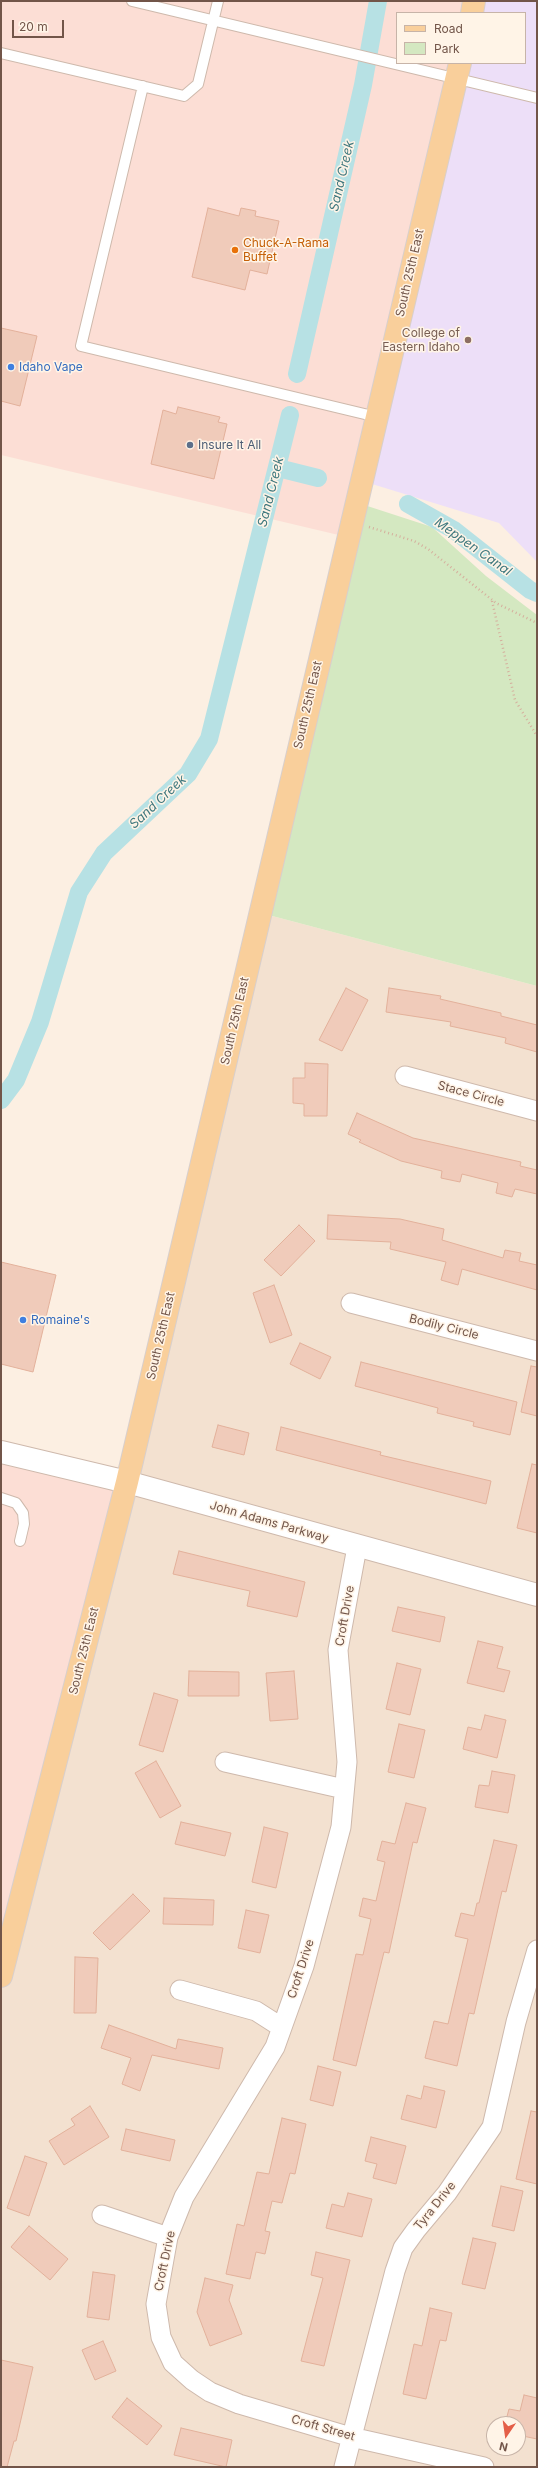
<!DOCTYPE html>
<html>
<head>
<meta charset="utf-8">
<style>
	body { margin:0 }
	#map { position:relative; width:538px; height:2468px; overflow:hidden; background:#fcefe2; font-family:Inter,sans-serif }
	canvas { display:block }
	.frame { position:absolute; inset:0; border:2px solid #725549; pointer-events:none }
	.legend { position:absolute; left:396px; top:12px; width:130px; height:52px; box-sizing:border-box; background:#fff4e7; border:1px solid #c7b4a8; margin:0; padding:5px 7px; list-style:none; font-size:12px; color:#725549 }
	.legend li { display:flex; align-items:center; gap:8px; height:20px }
	.legend b { width:20px; border:1px solid #c7b4a8 }
	.north { position:absolute; left:486px; top:2416px; width:40px; height:40px; box-sizing:border-box; background:#fff4e7; border:1px solid #c7b4a8; border-radius:50%; rotate:193deg; font-size:11px; font-weight:700; line-height:16px; text-align:center; color:#725549 }
	.north::after { content:''; display:block; margin:auto; width:14px; height:18px; background:#e45f48; clip-path:polygon(50% 0,100% 100%,50% 72%,0 100%) }
	.scale { position:absolute; left:12px; top:20px; width:52px; height:18px; box-sizing:border-box; border:2px solid #725549; border-top:0; padding-left:5px; font-size:12px; line-height:14px; white-space:nowrap; color:#725549; -webkit-text-stroke:3px #fff4e7; paint-order:stroke }
</style>
</head>
<body>
<div id="map">
<canvas width="538" height="2468"></canvas>
<div class="frame"></div>
<ul class="legend">
<li><b style="height:5px;background:#f9cf9b"></b>Road</li>
<li><b style="height:11px;background:#d4e8c1"></b>Park</li>
</ul>
<div class="north">N</div>
<div class="scale">20 m</div>
</div>
<script>
const c = document.querySelector('canvas').getContext('2d');
c.lineJoin = 'round';
function paint(path, color) { c.fillStyle = color; c.fill(path, 'evenodd'); }
const shape = rows => new Path2D(rows.map(r => 'M' + r).join(''));
function trace(path, color, width, dash) { c.strokeStyle = color; c.lineWidth = width; c.lineCap = dash ? 'butt' : 'round'; c.setLineDash(dash || []); c.stroke(path); }
function drawText(font, color, halo, rows, align = 'center') {
  c.font = font + ' Inter,sans-serif'; c.lineWidth = 3; c.setLineDash([]); c.textBaseline = 'middle'; c.strokeStyle = halo; c.fillStyle = color; for (const [text, x, y, turn = 0] of rows) {
    c.save(); c.translate(x, y); c.rotate((+turn || 0) * Math.PI / 180); c.textAlign = isNaN(turn) ? turn : align; if (halo) c.strokeText(text, 0, 0); c.fillText(text, 0, 0); c.restore();
  }
}
const residential = shape([
	[261,913,537,986,537,2467,1,2467,1,1976],
	[494,2424,518,2424,518,2448,494,2448]
]);
const commercial = shape([
	[1,1,475,1,472,13,397,13,397,63,460,63,347,537,1,455],
	[1,1452,127,1482,1,1976]
]);
const education = shape([
	[475,1,537,1,537,562,499,523,372,484,460,63,525,63,525,13,472,13]
]);
const green = shape([
	[355,502,432,527,486,576,537,615,537,986,261,913]
]);
const canal = shape([
	[297,374,363,85,378,1],
	[278,468,318,478],
	[408,504,454,530,530,590,537,593],
	[1,1100,16,1080,40,1022,79,892,104,853,188,774,209,739,290,415]
]);
const building = shape([
	[208,208,239,216,241,208,256,211,255,216,279,221,267,274,250,270,245,290,192,277,208,208],
	[1,328,37,336,20,406,1,401,1,328],
	[178,407,220,417,218,422,227,424,214,479,151,464,163,410,176,414,178,407],
	[346,988,368,1000,342,1051,319,1040,346,988],
	[389,988,441,996,440,999,501,1013,501,1016,537,1025,537,1052,505,1043,506,1038,450,1026,451,1022,386,1012,389,988],
	[305,1063,328,1064,327,1116,304,1116,304,1104,293,1103,293,1078,305,1078,305,1063],
	[357,1113,413,1138,521,1162,520,1166,537,1170,537,1194,515,1189,512,1197,496,1193,498,1183,462,1174,460,1182,441,1178,442,1171,401,1161,359,1142,361,1140,348,1134,357,1113],
	[328,1215,400,1219,444,1229,442,1240,503,1258,505,1250,521,1253,519,1261,537,1265,537,1290,462,1269,458,1285,441,1280,446,1262,390,1249,391,1242,327,1239,328,1215],
	[299,1225,315,1241,281,1276,264,1260,299,1225],
	[1,1262,56,1275,33,1372,1,1364,1,1262],
	[274,1285,292,1335,270,1343,253,1293,274,1285],
	[300,1343,331,1357,320,1379,290,1364,300,1343],
	[361,1362,517,1402,510,1435,473,1426,474,1422,437,1413,438,1408,355,1386,361,1362],
	[531,1366,537,1367,537,1416,521,1412,531,1366],
	[218,1425,249,1433,244,1455,212,1447,218,1425],
	[281,1427,381,1452,380,1455,491,1481,486,1504,276,1450,281,1427],
	[532,1464,537,1465,537,1533,517,1528,532,1464],
	[179,1551,305,1582,297,1617,247,1606,250,1591,173,1574,179,1551],
	[398,1607,445,1617,440,1642,392,1631,398,1607],
	[478,1641,503,1647,497,1668,510,1671,504,1692,467,1683,478,1641],
	[397,1663,421,1669,410,1715,386,1709,397,1663],
	[189,1671,239,1672,239,1696,188,1696,189,1671],
	[294,1671,298,1719,270,1721,266,1673,294,1671],
	[154,1693,178,1700,163,1752,139,1745,154,1693],
	[485,1715,506,1720,497,1758,463,1749,468,1727,481,1730,485,1715],
	[399,1724,425,1730,414,1778,388,1772,399,1724],
	[156,1761,181,1806,160,1818,135,1773,156,1761],
	[492,1771,515,1775,508,1813,475,1807,479,1785,489,1786,492,1771],
	[406,1803,426,1808,417,1843,413,1842,389,1953,384,1952,356,2066,333,2060,356,1954,363,1955,371,1919,359,1916,363,1898,376,1901,385,1862,377,1860,382,1841,395,1844,406,1803],
	[181,1822,231,1833,225,1856,175,1844,181,1822],
	[264,1827,288,1833,276,1888,252,1882,264,1827],
	[494,1840,517,1845,506,1892,502,1891,474,2014,469,2013,457,2066,425,2058,434,2021,448,2024,468,1939,455,1936,461,1913,474,1916,477,1903,479,1903,494,1840],
	[133,1894,150,1911,110,1950,93,1933,133,1894],
	[164,1898,214,1900,213,1925,163,1924,164,1898],
	[246,1910,269,1915,260,1953,238,1948,246,1910],
	[75,1957,98,1958,96,2013,74,2013,75,1957],
	[109,2025,176,2049,178,2039,223,2048,219,2069,152,2055,140,2091,122,2084,131,2058,101,2048,109,2025],
	[318,2066,341,2072,333,2106,310,2100,318,2066],
	[424,2086,445,2091,436,2128,401,2119,407,2095,421,2099,424,2086],
	[90,2106,109,2137,64,2165,49,2141,75,2125,71,2119,90,2106],
	[531,2111,537,2112,537,2184,516,2179,531,2111],
	[282,2118,306,2124,295,2174,290,2173,282,2203,272,2201,265,2231,270,2232,265,2254,256,2252,250,2279,226,2274,237,2224,244,2226,257,2172,269,2174,282,2118],
	[126,2129,175,2140,170,2161,121,2150,126,2129],
	[371,2137,406,2146,396,2184,373,2178,377,2164,365,2161,371,2137],
	[25,2156,47,2163,29,2216,7,2208,25,2156],
	[501,2186,523,2191,514,2231,492,2226,501,2186],
	[348,2193,372,2199,362,2237,326,2228,332,2204,344,2207,348,2193],
	[29,2226,68,2259,50,2280,11,2247,29,2226],
	[473,2238,496,2243,485,2289,462,2284,473,2238],
	[316,2252,350,2260,324,2366,301,2361,323,2278,311,2275,316,2252],
	[93,2272,115,2275,109,2320,87,2317,93,2272],
	[205,2278,233,2285,229,2300,242,2334,210,2346,197,2312,205,2278],
	[430,2308,452,2313,446,2341,440,2340,426,2399,403,2394,414,2344,422,2346,430,2308],
	[103,2341,116,2371,95,2380,82,2350,103,2341],
	[1,2360,33,2367,16,2441,14,2441,7,2467,1,2467,1,2360],
	[524,2395,537,2398,537,2439,518,2435,518,2424,505,2424,509,2409,520,2411,524,2395],
	[127,2398,162,2426,147,2445,112,2417,127,2398],
	[181,2428,232,2440,226,2467,174,2455,181,2428]
]);
const path = shape([
	[369,527,414,541,428,549,496,603,537,623],
	[492,601,515,700,537,736]
]);
const service = shape([
	[132,1,537,98],
	[1,53,184,96,198,84,218,1],
	[143,86,81,346,377,417],
	[1,1498,16,1503,23,1513,24,1524,20,1541]
]);
const minor = shape([
	[405,1076,537,1111],
	[351,1303,537,1351],
	[357,1547,338,1650,347,1762,341,1827,304,1966,275,2047,184,2197,168,2237,156,2304,161,2337,173,2363,192,2380,210,2392,239,2404,351,2437,484,2467],
	[225,1762,344,1789],
	[180,1990,256,2011,281,2027],
	[102,2215,168,2237],
	[344,2467,395,2271,403,2248,416,2230,447,2193,492,2127,516,2022,537,1950]
]);
const tertiary = shape([
	[1,1452,127,1482,537,1595]
]);
const primary = shape([
	[472,13,474,1],
	[1,1976,127,1482,460,63]
]);
const markers = [
	[235,250,4,"#e8710a"],
	[468,340,4,"#8d6e63"],
	[11,367,4,"#3f7fe0"],
	[190,445,4,"#5c6f8a"],
	[23,1320,4,"#3f7fe0"]
];
const foodNames = [
	["Chuck-A-Rama",243,243],
	["Buffet",243,257]
];
const streetNames = [
	["South 25th East",410,273,-77],
	["South 25th East",308,705,-77],
	["South 25th East",235,1021,-77],
	["Stace Circle",471,1094,15],
	["Bodily Circle",444,1327,14],
	["South 25th East",161,1336,-77],
	["John Adams Parkway",269,1522,16],
	["Croft Drive",345,1616,-80],
	["South 25th East",84,1651,-76],
	["Croft Drive",301,1969,-72],
	["Tyra Drive",435,2206,-51],
	["Croft Drive",165,2261,-78],
	["Croft Street",323,2428,16]
];
const educationNames = [
	["College of",460,333],
	["Eastern Idaho",460,347]
];
const shopNames = [
	["Idaho Vape",19,367],
	["Romaine's",31,1320]
];
const serviceNames = [
	["Insure It All",198,445]
];
const waterNames = [
	["Sand Creek",342,176,-77],
	["Sand Creek",271,492,-76],
	["Meppen Canal",473,547,35],
	["Sand Creek",158,802,-43]
];
paint(residential, '#f3e1d0');
paint(commercial, '#fcded5');
paint(education, '#eddff8');
paint(green, '#d4e8c1');
trace(canal, '#b7e1e4', 18);
paint(building, '#f0cbba');
trace(building, '#e3b19b', 1);
trace(service, '#ceb9ac', 12);
trace(minor, '#ceb9ac', 21);
trace(tertiary, '#ceb9ac', 24);
trace(primary, '#d8cfcc', 24);
trace(path, '#d5af9d', 2.5, [1, 3]);
trace(service, '#fff', 10);
trace(minor, '#fff', 19);
trace(tertiary, '#fff', 22);
trace(primary, '#f9cf9b', 22);
for (const [x, y, r, color] of markers) { const dot = new Path2D(); dot.arc(x, y, r, 0, 2 * Math.PI); c.fillStyle = color; c.fill(dot); trace(dot, '#fff4e7', 1.5); }
drawText('12px', '#c56008', '#fff4e7', foodNames, 'left');
drawText('12px', '#725549', '#fff4e7', streetNames);
drawText('12px', '#785e54', '#fff4e7', educationNames, 'right');
drawText('12px', '#366cbe', '#fff4e7', shopNames, 'left');
drawText('12px', '#4e5e75', '#fff4e7', serviceNames, 'left');
drawText('italic 13px', '#40797f', '#fff4e7', waterNames);
</script>
</body>
</html>
